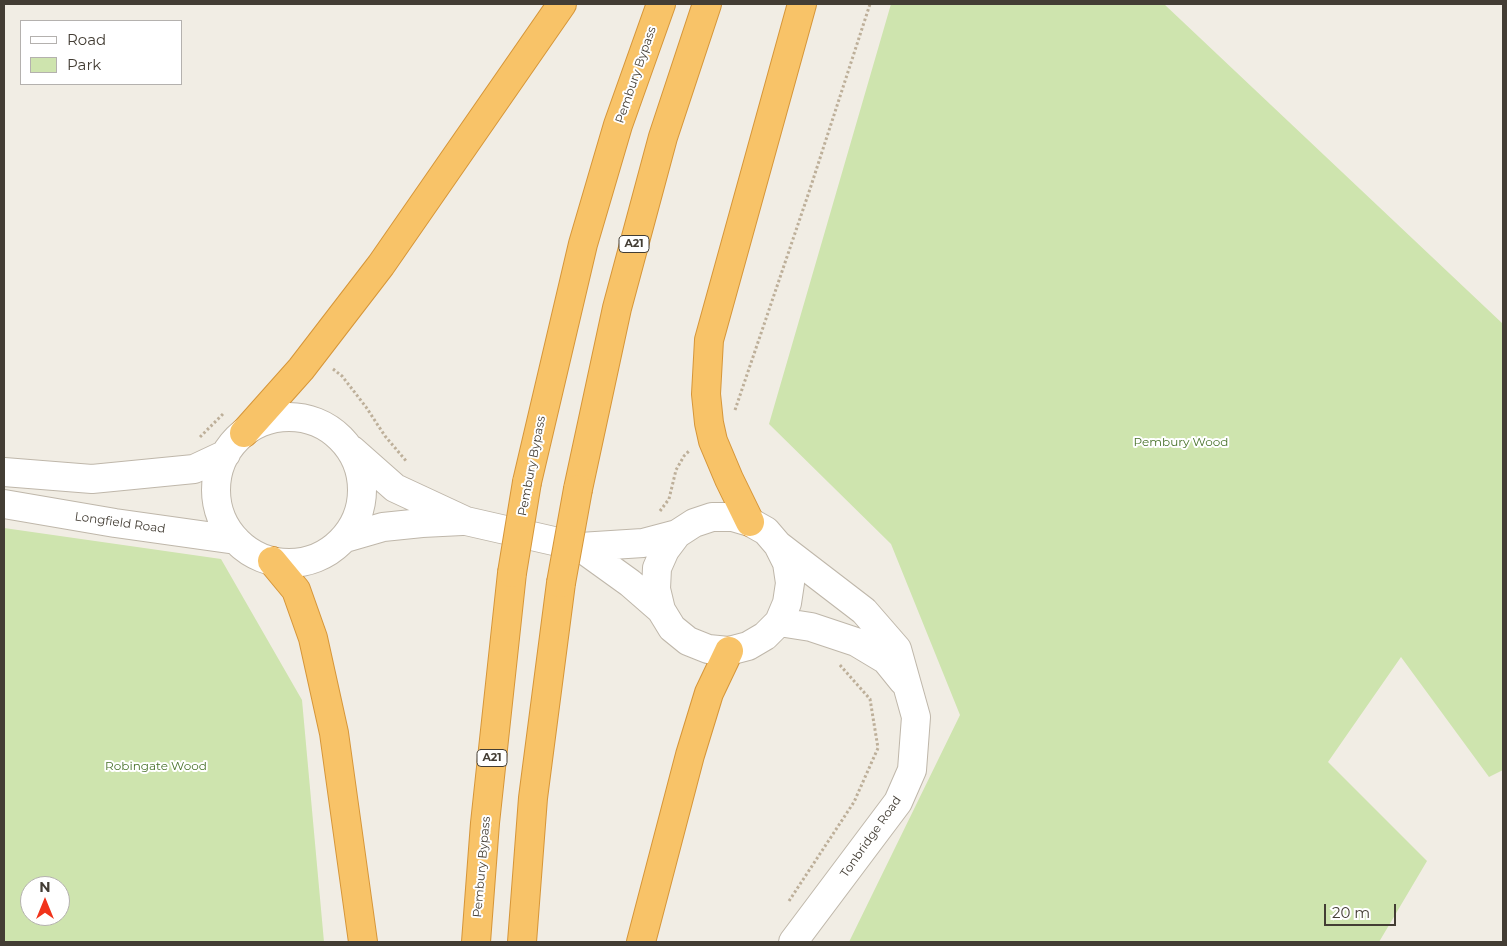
<!DOCTYPE html>
<html>
<head>
<meta charset="utf-8">
<style>
	body { margin:0 }
	#map { position:relative; width:1507px; height:946px; overflow:hidden; background:#f1ede4; font-family:Montserrat,sans-serif }
	canvas { display:block }
	.frame { position:absolute; inset:0; border:5px solid #433d34; pointer-events:none }
	.legend { position:absolute; left:20px; top:20px; width:162px; height:65px; box-sizing:border-box; background:#fff; border:1px solid #b4b1ae; margin:0; padding:6px 9px; list-style:none; font-size:15px; color:#433d34 }
	.legend li { display:flex; align-items:center; gap:10px; height:25px }
	.legend b { width:25px; border:1px solid #b4b1ae }
	.north { position:absolute; left:20px; top:876px; width:50px; height:50px; box-sizing:border-box; background:#fff; border:1px solid #b4b1ae; border-radius:50%; rotate:0deg; font-size:14px; font-weight:700; line-height:20px; text-align:center; color:#433d34 }
	.north::after { content:''; display:block; margin:auto; width:18px; height:22px; background:#f1331b; clip-path:polygon(50% 0,100% 100%,50% 72%,0 100%) }
	.scale { position:absolute; left:1324px; top:904px; width:72px; height:22px; box-sizing:border-box; border:2px solid #433d34; border-top:0; padding-left:6px; font-size:15px; line-height:18px; white-space:nowrap; color:#433d34; -webkit-text-stroke:4px #fff; paint-order:stroke }
</style>
</head>
<body>
<div id="map">
<canvas width="1507" height="946"></canvas>
<div class="frame"></div>
<ul class="legend">
<li><b style="height:6px;background:#fff"></b>Road</li>
<li><b style="height:14px;background:#cee4ae"></b>Park</li>
</ul>
<div class="north">N</div>
<div class="scale">20 m</div>
</div>
<script>
const c = document.querySelector('canvas').getContext('2d');
c.lineJoin = 'round';
function paint(path, color) { c.fillStyle = color; c.fill(path, 'evenodd'); }
const shape = rows => new Path2D(rows.map(r => 'M' + r).join(''));
function trace(path, color, width, dash) { c.strokeStyle = color; c.lineWidth = width; c.lineCap = dash ? 'butt' : 'round'; c.setLineDash(dash || []); c.stroke(path); }
function drawText(font, color, halo, rows, align = 'center') {
  c.font = font + ' Montserrat,sans-serif'; c.lineWidth = 4; c.setLineDash([]); c.textBaseline = 'middle'; c.strokeStyle = halo; c.fillStyle = color; for (const [text, x, y, turn = 0] of rows) {
    c.save(); c.translate(x, y); c.rotate((+turn || 0) * Math.PI / 180); c.textAlign = isNaN(turn) ? turn : align; if (halo) c.strokeText(text, 0, 0); c.fillText(text, 0, 0); c.restore();
  }
}
const green = shape([
	[891,4,1164,4,1503,324,1503,770,1489,777,1401,657,1328,762,1427,861,1379,942,849,942,960,715,891,544,769,424],
	[4,528,221,559,302,700,324,942,4,942],
	[30,886,60,886,60,916,30,916]
]);
const path = shape([
	[333,369,342,376,366,407,385,436,407,462],
	[735,410,810,189,870,4],
	[200,437,224,413],
	[660,511,669,499,676,470,684,456,690,450],
	[789,901,854,802,878,748,870,699,839,664]
]);
const minor = shape([
	'216 490a73 73 0 1 1 146 0a73 73 0 1 1-146 0Z',
	[352,450,395,488,466,521,580,547,643,543,677,534],
	[4,472,92,479,194,469,226,454],
	[4,504,115,523,236,540],
	[345,538,383,527,422,523,462,521],
	[778,545,864,611,897,649,916,717,912,770,898,802,793,942],
	[580,547,630,583,661,610,672,628,688,641,708,649,729,651,748,646,765,636,779,622,787,603,790,583,787,563,778,545,766,531,750,522,733,517,712,517,694,523,677,534,665,550,657,568,656,589,661,610],
	[779,622,811,627,856,642,886,660,903,681]
]);
const highway = shape([
	[244,433,301,369,381,265,562,4],
	[527,482,583,244,618,125,661,4],
	[578,489,617,308,663,137,707,4],
	[750,522,729,479,713,441,709,423,706,394,709,340,802,4],
	[272,561,296,590,313,638,334,733,363,942],
	[476,942,485,823,512,573],
	[522,942,533,798,561,583],
	[641,942,690,755,709,693,729,651]
]);
const highwayBridge = shape([
	[512,573,527,482],
	[561,583,578,489]
]);
const shields = [
	[634,244,30],
	[492,758,30]
];
const shieldNames = [
	["A21",634,244],
	["A21",492,758]
];
const streetNames = [
	["Pembury Bypass",636,75,-71],
	["Pembury Bypass",532,466,-79],
	["Longfield Road",120,523,8],
	["Tonbridge Road",871,837,-55],
	["Pembury Bypass",482,867,-85]
];
const parkNames = [
	["Pembury Wood",1181,442],
	["Robingate Wood",156,766]
];
paint(green, '#cee4ae');
trace(minor, '#bfb7aa', 30);
trace(highway, '#d69639', 30);
trace(path, '#bdaf99', 3, [2.5, 2.5]);
trace(minor, '#fff', 28);
trace(highway, '#f8c368', 28);
trace(highwayBridge, '#d69639', 30, []);
trace(highwayBridge, '#f8c368', 28);
for (const [x, y, w] of shields) { const box = new Path2D(); box.roundRect(x - w / 2, y - 8.5, w, 17, 4); c.fillStyle = '#fff'; c.fill(box); trace(box, '#433d34', 1); }
drawText('bold 11px', '#433d34', null, shieldNames);
drawText('12px', '#433d34', '#fff', streetNames);
drawText('12px', '#48722a', '#fff', parkNames);
</script>
</body>
</html>
